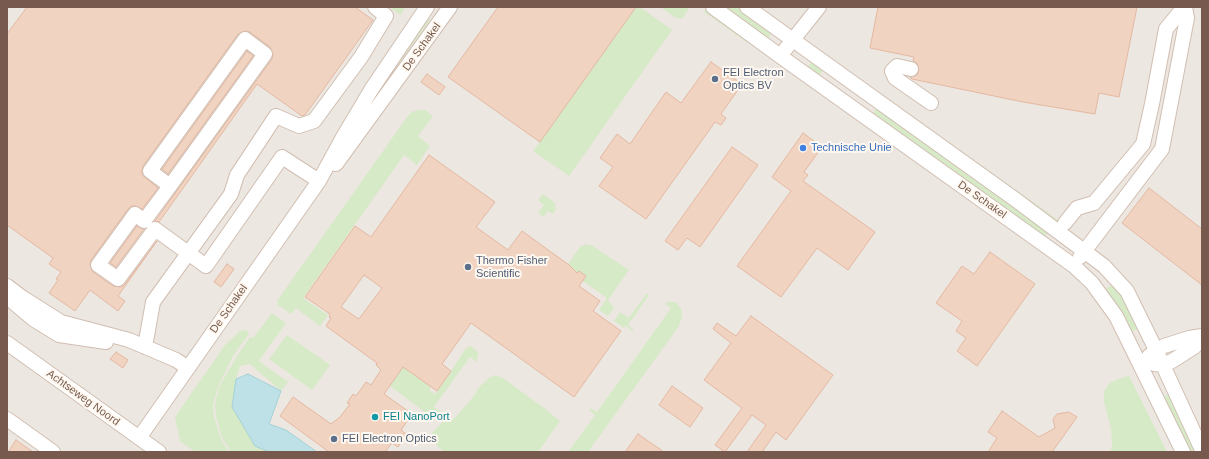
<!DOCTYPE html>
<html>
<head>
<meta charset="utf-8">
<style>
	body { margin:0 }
	#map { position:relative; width:1209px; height:459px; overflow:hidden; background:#fcf4e9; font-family:Arial,sans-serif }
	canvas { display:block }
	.frame { position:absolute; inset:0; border:8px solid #775a4d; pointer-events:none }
</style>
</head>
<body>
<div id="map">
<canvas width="1209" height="459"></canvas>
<div class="frame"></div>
</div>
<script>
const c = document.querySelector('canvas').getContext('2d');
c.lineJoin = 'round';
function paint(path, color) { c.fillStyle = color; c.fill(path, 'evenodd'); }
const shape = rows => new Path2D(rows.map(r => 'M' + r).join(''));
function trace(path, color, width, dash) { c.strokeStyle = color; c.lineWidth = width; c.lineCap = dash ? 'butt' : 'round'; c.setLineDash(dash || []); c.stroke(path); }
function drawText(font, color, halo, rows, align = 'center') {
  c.font = font + ' Arial,sans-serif'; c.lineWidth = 4; c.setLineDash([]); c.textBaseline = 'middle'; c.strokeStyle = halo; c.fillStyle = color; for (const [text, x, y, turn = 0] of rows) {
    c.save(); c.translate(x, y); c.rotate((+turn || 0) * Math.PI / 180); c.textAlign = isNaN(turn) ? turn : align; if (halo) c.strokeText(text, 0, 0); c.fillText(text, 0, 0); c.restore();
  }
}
const industrial = shape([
	[7,7,1202,7,1202,452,7,452]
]);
const green = shape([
	[389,7,405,7,401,15],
	[635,7,640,7,672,30,569,176,533,151],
	[660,7,687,7,689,9,682,19,676,18],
	[721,7,737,7,769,30,771,34,770,36,767,38],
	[706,9,777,60,778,64,704,12],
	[425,16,430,20,369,105],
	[804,39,1061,222,1057,223,805,43],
	[812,61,824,69,818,77,807,68],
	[876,109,878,109,1049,231,1044,238,873,114],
	[418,110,425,110,433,116,418,136,430,146,417,165,404,155,303,298,328,315,320,326,296,308,291,314,278,305,277,301,407,117,412,112],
	[865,123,941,177,941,180,863,125],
	[543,194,555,203,556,209,553,214,548,211,543,217,538,213,544,205,538,200],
	[585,244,591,245,629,270,608,300,614,308,608,316,599,310,607,298,577,277,561,281,571,267,568,264,580,247],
	[1113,284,1124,300,1138,328,1131,332,1117,305,1106,289],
	[647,293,649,295,628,325,634,330,633,331,626,326,624,328,614,321,620,312,629,318],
	[667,302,676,302,681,309,682,317,679,326,588,452,568,452,595,415,589,410,590,408,597,412,671,308,665,304],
	[272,313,286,323,259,361,288,382,281,391,250,364,240,366,236,379,232,407,255,446,269,452,231,452,222,438,216,416,215,404,219,387,237,356,250,337,253,338],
	[246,330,249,334,233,356,218,387,213,405,214,417,221,439,229,452,195,452,180,441,175,417,225,345,240,331],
	[287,335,330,365,312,390,269,359],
	[471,346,476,350,478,353,477,362,470,357,434,407,441,412,437,414,430,415,426,413,390,386,403,367,431,387,429,390,435,394,451,371,466,348],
	[495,375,503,378,544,408,560,421,538,452,444,452,436,445,432,437,432,433,447,417,453,420,473,397,480,386,489,378],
	[1129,376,1167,452,1110,452,1112,447,1111,428,1104,403,1104,391,1110,383,1121,378],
	[1169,394,1198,452,1189,452,1162,398]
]);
const water = shape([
	[248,374,281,391,269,424,286,430,317,452,269,452,255,446,232,407,236,379,248,374]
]);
const building = shape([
	[27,7,355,7,373,20,305,115,302,116,257,84,159,222,155,221,272,59,273,55,270,47,250,32,246,31,238,34,143,166,142,170,142,175,158,188,142,209,136,206,131,206,128,209,91,260,90,265,93,272,113,286,121,287,125,284,157,241,118,296,125,301,118,311,90,290,75,311,49,293,58,280,56,279,61,272,49,264,53,258,7,225,7,34,27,7],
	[498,7,636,7,540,142,448,77,498,7],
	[878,7,1137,7,1119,97,1099,93,1095,114,1023,102,912,79,910,77,917,75,919,70,917,63,913,61,914,57,870,48,878,7],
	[247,51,253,56,168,174,162,169,247,51],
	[711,62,742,84,721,114,726,118,721,125,715,122,646,219,599,186,613,167,600,158,617,134,630,144,666,92,681,103,711,62],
	[427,74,445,87,439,95,421,82,427,74],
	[803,133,822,147,804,172,808,175,803,181,875,232,848,270,817,248,781,297,737,266,791,191,772,177,803,133],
	[732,147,758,165,700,247,687,238,678,250,665,241,732,147],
	[429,155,495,202,476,227,508,250,522,231,569,265,577,273,579,271,586,276,579,286,600,301,593,311,621,331,574,397,471,323,442,364,451,371,437,391,403,367,384,394,412,414,401,430,406,434,398,447,392,443,385,452,329,452,280,416,293,397,331,424,340,417,350,404,347,403,353,394,356,396,366,382,371,385,381,370,376,365,377,363,326,326,331,318,329,317,330,314,305,297,355,226,371,237,429,155],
	[364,275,382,288,359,319,341,307,364,275],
	[1149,188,1202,229,1202,285,1122,223,1149,188],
	[137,226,144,229,116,267,110,263,137,226],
	[990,252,1035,284,977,366,957,351,966,338,956,331,962,321,936,303,962,266,974,274,990,252],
	[227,264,234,269,221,287,214,282,227,264],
	[751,316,833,375,786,440,776,432,762,452,747,452,766,425,752,415,725,452,715,445,742,408,704,380,731,343,713,329,717,323,736,336,751,316],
	[116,352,128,360,123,368,110,359,116,352],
	[672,386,703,408,690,427,659,405,672,386],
	[1002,411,1039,437,1055,428,1053,419,1057,414,1069,412,1077,417,1052,452,988,452,997,438,988,432,1002,411],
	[638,434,664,452,625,452,638,434],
	[16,440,33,452,8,452,16,440]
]);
const minor = shape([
	[713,7,780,56,1074,266,1092,283,1116,316,1183,452],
	[747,7,1016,200,1104,266,1127,291,1156,350,1202,450],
	[780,56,819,7],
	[911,69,897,66,892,71,895,78,931,103],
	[336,164,450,7],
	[170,186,150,171,245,39,265,54,170,186,144,221,135,214,98,265,118,279,155,229,206,266,282,157,319,181],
	[1065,223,1077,208,1094,203,1143,144,1152,104,1166,29,1184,7],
	[1080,257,1162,149,1187,18,1185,7],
	[7,286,23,298,61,322,129,340,176,360,188,368],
	[7,297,33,319,59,335,106,342],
	[7,343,159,452],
	[145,347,153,302,231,194,237,175,276,116,299,126,314,121,361,57,386,16,375,7],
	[1149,356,1164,346,1189,338,1202,336],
	[1154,364,1163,365,1172,361,1194,347,1202,338],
	[7,419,53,452],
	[139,438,319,181,343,137,371,90,427,7]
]);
const markers = [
	[715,79,4,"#5c6f8a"],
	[803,148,4,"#3f7fe0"],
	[468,267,4,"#5c6f8a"],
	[375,417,4,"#0f9aa8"],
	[334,439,4,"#5c6f8a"]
];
const streetNames = [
	["De Schakel",422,47,-54],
	["De Schakel",982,200,35],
	["De Schakel",229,309,-55],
	["Achtseweg Noord",83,398,36]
];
const serviceNames = [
	["FEI Electron",723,73],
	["Optics BV",723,86],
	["Thermo Fisher",476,261],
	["Scientific",476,274],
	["FEI Electron Optics",342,439]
];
const shopNames = [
	["Technische Unie",811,148]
];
const cultureNames = [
	["FEI NanoPort",383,417]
];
paint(industrial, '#ede7e2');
paint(green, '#d7eac7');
paint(water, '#bde1e6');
trace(water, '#a4d1d8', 1);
paint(building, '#f1d3c1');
trace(building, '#e4b9a2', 1);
trace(minor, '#d1beb1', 16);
trace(minor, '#fff', 14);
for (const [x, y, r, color] of markers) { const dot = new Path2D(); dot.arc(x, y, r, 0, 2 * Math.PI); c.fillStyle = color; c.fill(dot); trace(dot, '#fff8f0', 1.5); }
drawText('11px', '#775a4d', '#fff8f0', streetNames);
drawText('11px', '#4e5e75', '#fff8f0', serviceNames, 'left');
drawText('11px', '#366cbe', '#fff8f0', shopNames, 'left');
drawText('11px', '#0d838f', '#fff8f0', cultureNames, 'left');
</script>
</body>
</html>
